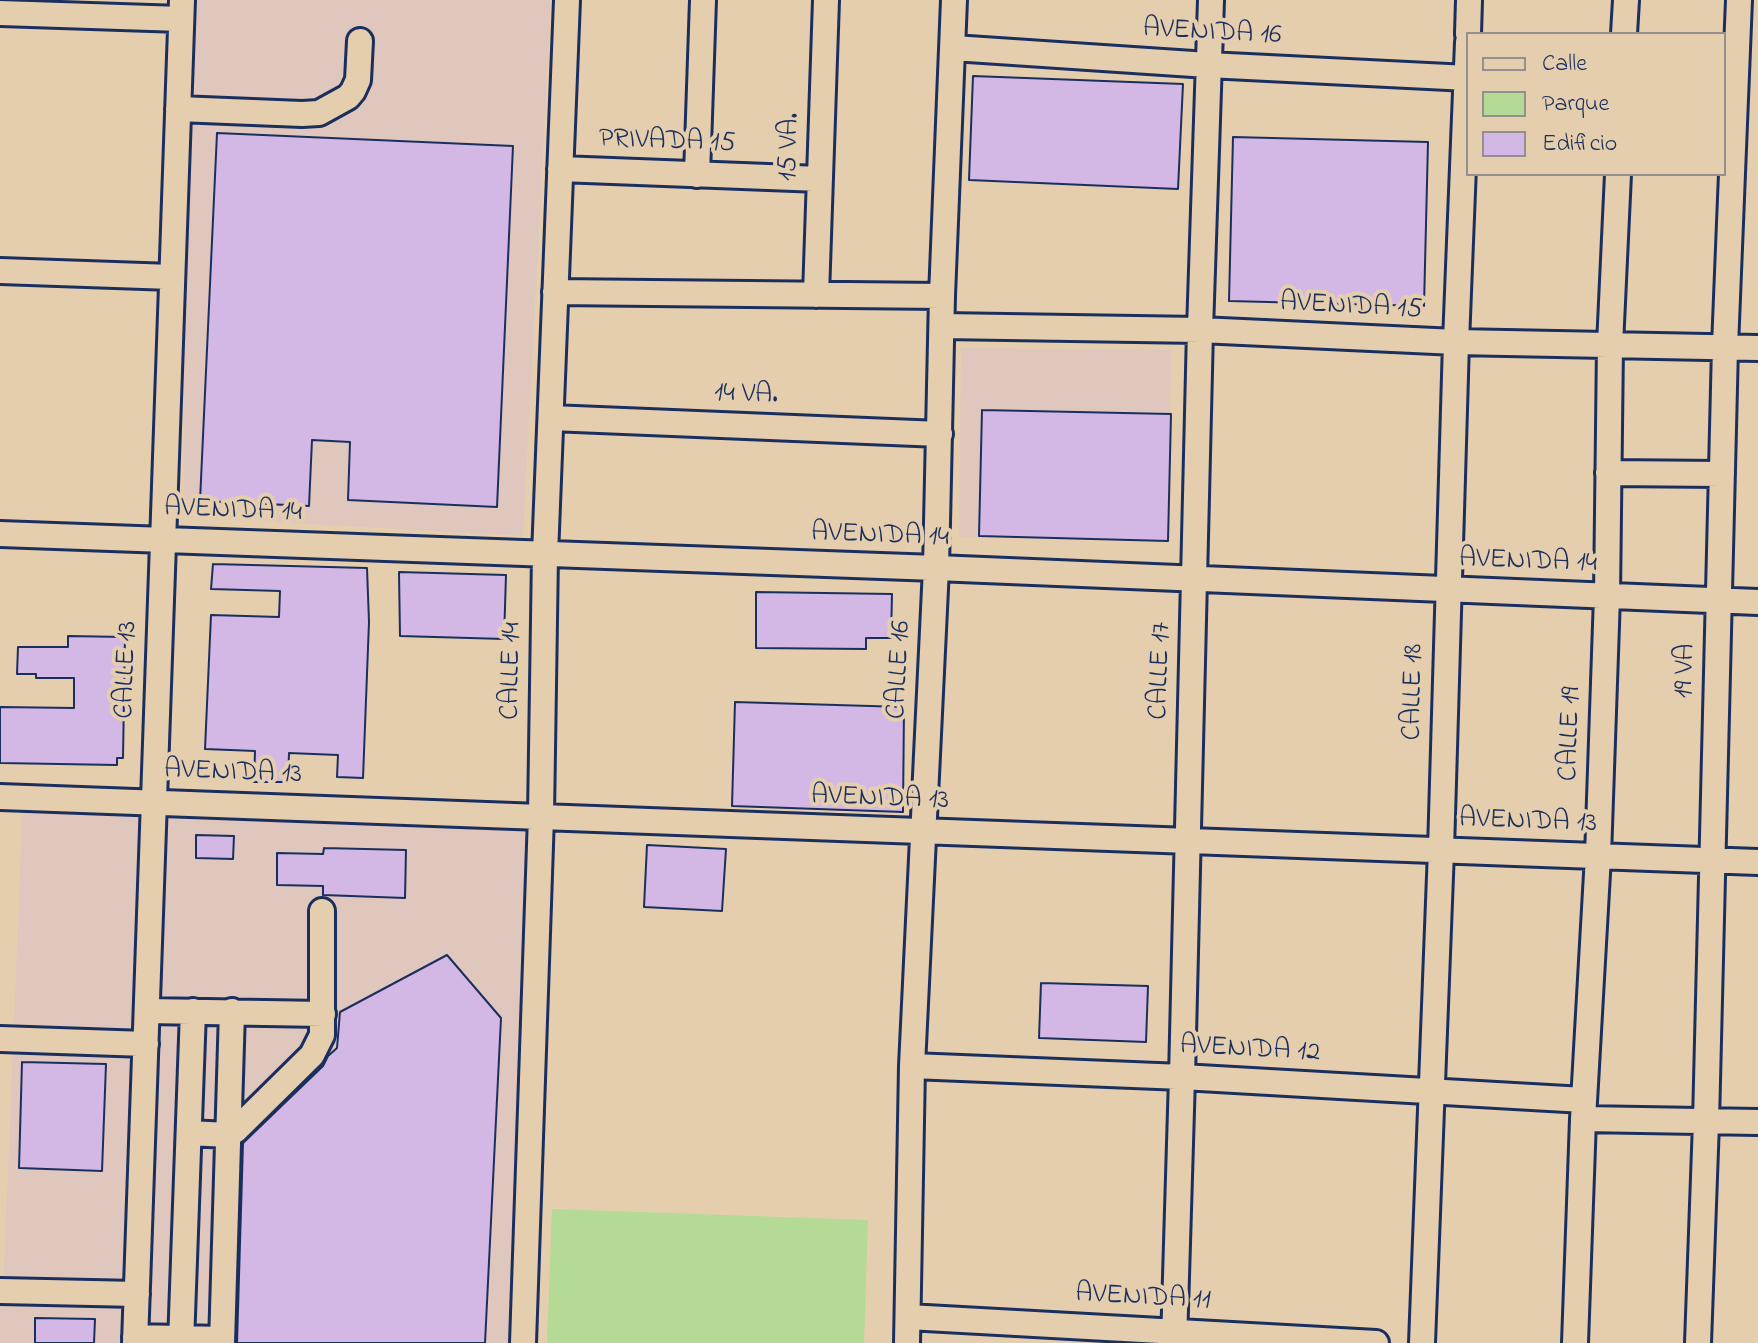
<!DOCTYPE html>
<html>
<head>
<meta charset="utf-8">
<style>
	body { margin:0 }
	#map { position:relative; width:1758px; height:1343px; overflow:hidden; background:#e5ceae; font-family:"Indie Flower",sans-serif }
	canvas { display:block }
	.legend { position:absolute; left:1466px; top:32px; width:260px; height:144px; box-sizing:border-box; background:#e5ceae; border:2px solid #948e8e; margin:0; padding:10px 14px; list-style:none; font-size:24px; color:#1b2f5e }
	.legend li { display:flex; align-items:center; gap:16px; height:40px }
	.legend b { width:40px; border:2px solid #948e8e }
</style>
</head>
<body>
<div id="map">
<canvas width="1758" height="1343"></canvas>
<ul class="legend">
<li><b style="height:10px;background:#e5ceae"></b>Calle</li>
<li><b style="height:22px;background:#b5da95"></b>Parque</li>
<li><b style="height:22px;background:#d3b7e4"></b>Edificio</li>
</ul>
</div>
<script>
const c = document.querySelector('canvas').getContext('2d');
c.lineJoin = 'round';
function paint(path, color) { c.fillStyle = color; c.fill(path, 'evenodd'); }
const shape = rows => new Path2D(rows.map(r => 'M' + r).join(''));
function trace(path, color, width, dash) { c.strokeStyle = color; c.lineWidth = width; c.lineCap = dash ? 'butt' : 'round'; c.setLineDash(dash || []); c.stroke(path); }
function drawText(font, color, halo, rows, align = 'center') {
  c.font = font + ' "Indie Flower",sans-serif'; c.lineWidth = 8; c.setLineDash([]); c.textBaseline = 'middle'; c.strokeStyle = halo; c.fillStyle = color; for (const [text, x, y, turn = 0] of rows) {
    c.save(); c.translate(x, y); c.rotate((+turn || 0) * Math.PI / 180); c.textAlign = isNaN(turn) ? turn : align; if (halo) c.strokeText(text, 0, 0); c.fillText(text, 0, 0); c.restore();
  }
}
const built = shape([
	[187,0,551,0,523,536,183,517],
	[961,348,1171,350,1168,541,959,537],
	[23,798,541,816,523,1343,0,1343,0,1291,3,1290]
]);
const green = shape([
	[552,1209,868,1220,864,1343,547,1343]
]);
const building = shape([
	[973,76,1183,84,1178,189,969,180,973,76],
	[217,133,513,146,497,507,348,500,350,442,312,440,309,506,200,501,217,133],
	[1233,137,1428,142,1424,306,1229,301,1233,137],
	[982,410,1171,414,1168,541,979,536,982,410],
	[213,564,367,568,369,622,363,778,337,777,338,755,289,753,288,782,254,782,255,751,205,749,211,615,279,617,280,591,211,589,213,564],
	[399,572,506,575,504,639,400,636,399,572],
	[756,592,892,594,891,638,866,638,866,649,756,648,756,592],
	[68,636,125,637,123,758,117,758,117,765,0,763,0,707,74,708,74,678,36,678,36,674,17,674,18,647,68,647,68,636],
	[735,702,904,707,903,812,732,806,735,702],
	[196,835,234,836,233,859,196,858,196,835],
	[647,845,726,849,722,911,644,907,647,845],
	[324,848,406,850,405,898,323,895,323,886,277,885,277,853,323,854,324,848],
	[447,955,501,1018,485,1343,237,1343,243,1143,323,1066,328,1056,337,1048,340,1012,447,955],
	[1041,983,1148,986,1146,1042,1039,1038,1041,983],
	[22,1062,106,1064,102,1171,19,1168,22,1062],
	[35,1318,95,1319,94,1343,35,1343,35,1318]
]);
const minor = shape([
	[0,13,181,19],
	[1468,34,1469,0],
	[1624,34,1626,0],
	[953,48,1208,65,1468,78],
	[178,109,302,114,319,113,348,97,353,91,358,80,360,41],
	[560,169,820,179],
	[697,175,703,0],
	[0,271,172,277],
	[555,292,942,296],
	[816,295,826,0],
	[942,326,1200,330,1456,342,1758,348],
	[551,418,940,434],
	[1608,473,1722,474],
	[0,534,936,568,1758,602],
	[0,797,1758,862],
	[147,1011,323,1014],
	[0,1039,146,1044],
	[912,1066,1182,1077,1584,1100],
	[1583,1119,1758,1122],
	[189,1133,228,1135,236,1130,312,1055,322,1035,322,911],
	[0,1291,137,1294],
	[908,1317,1376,1343],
	[135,1337,222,1339],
	[135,1343,182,0],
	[181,1343,193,1011],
	[222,1343,232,1011],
	[523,1343,541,816,545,555,567,0],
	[907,1343,912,1066,936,568,942,296,954,0],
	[1174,1343,1182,1077,1200,330,1211,0],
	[1422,1343,1441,850,1456,342,1468,42],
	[1575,1343,1583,1119,1598,856,1607,596,1610,345,1618,174],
	[1698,1343,1706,1122,1725,347,1739,0]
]);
const streetNames = [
	["AVENIDA 16",1212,34,3],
	["PRIVADA 15",667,143,2],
	["15 VA.",791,147,-88],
	["AVENIDA 15",1351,308,3],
	["14 VA.",746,396,2],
	["AVENIDA 14",233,512,2],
	["AVENIDA 14",880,537,2],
	["AVENIDA 14",1528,563,2],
	["CALLE 13",128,670,-88],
	["CALLE 16",901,670,-87],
	["CALLE 14",513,671,-89],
	["CALLE 17",1162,671,-88],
	["19 VA",1687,671,-88],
	["CALLE 18",1415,692,-89],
	["CALLE 19",1572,734,-88],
	["AVENIDA 13",233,774,2],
	["AVENIDA 13",880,800,2],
	["AVENIDA 13",1528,823,2],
	["AVENIDA 12",1250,1051,3],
	["AVENIDA 11",1143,1299,3]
];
paint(built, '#e0c7be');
paint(green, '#b5da95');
paint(building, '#d3b7e4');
trace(building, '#1b2f5e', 2);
trace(minor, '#1b2f5e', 30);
trace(minor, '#e5ceae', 24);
drawText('28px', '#1b2f5e', '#e5ceae', streetNames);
</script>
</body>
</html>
